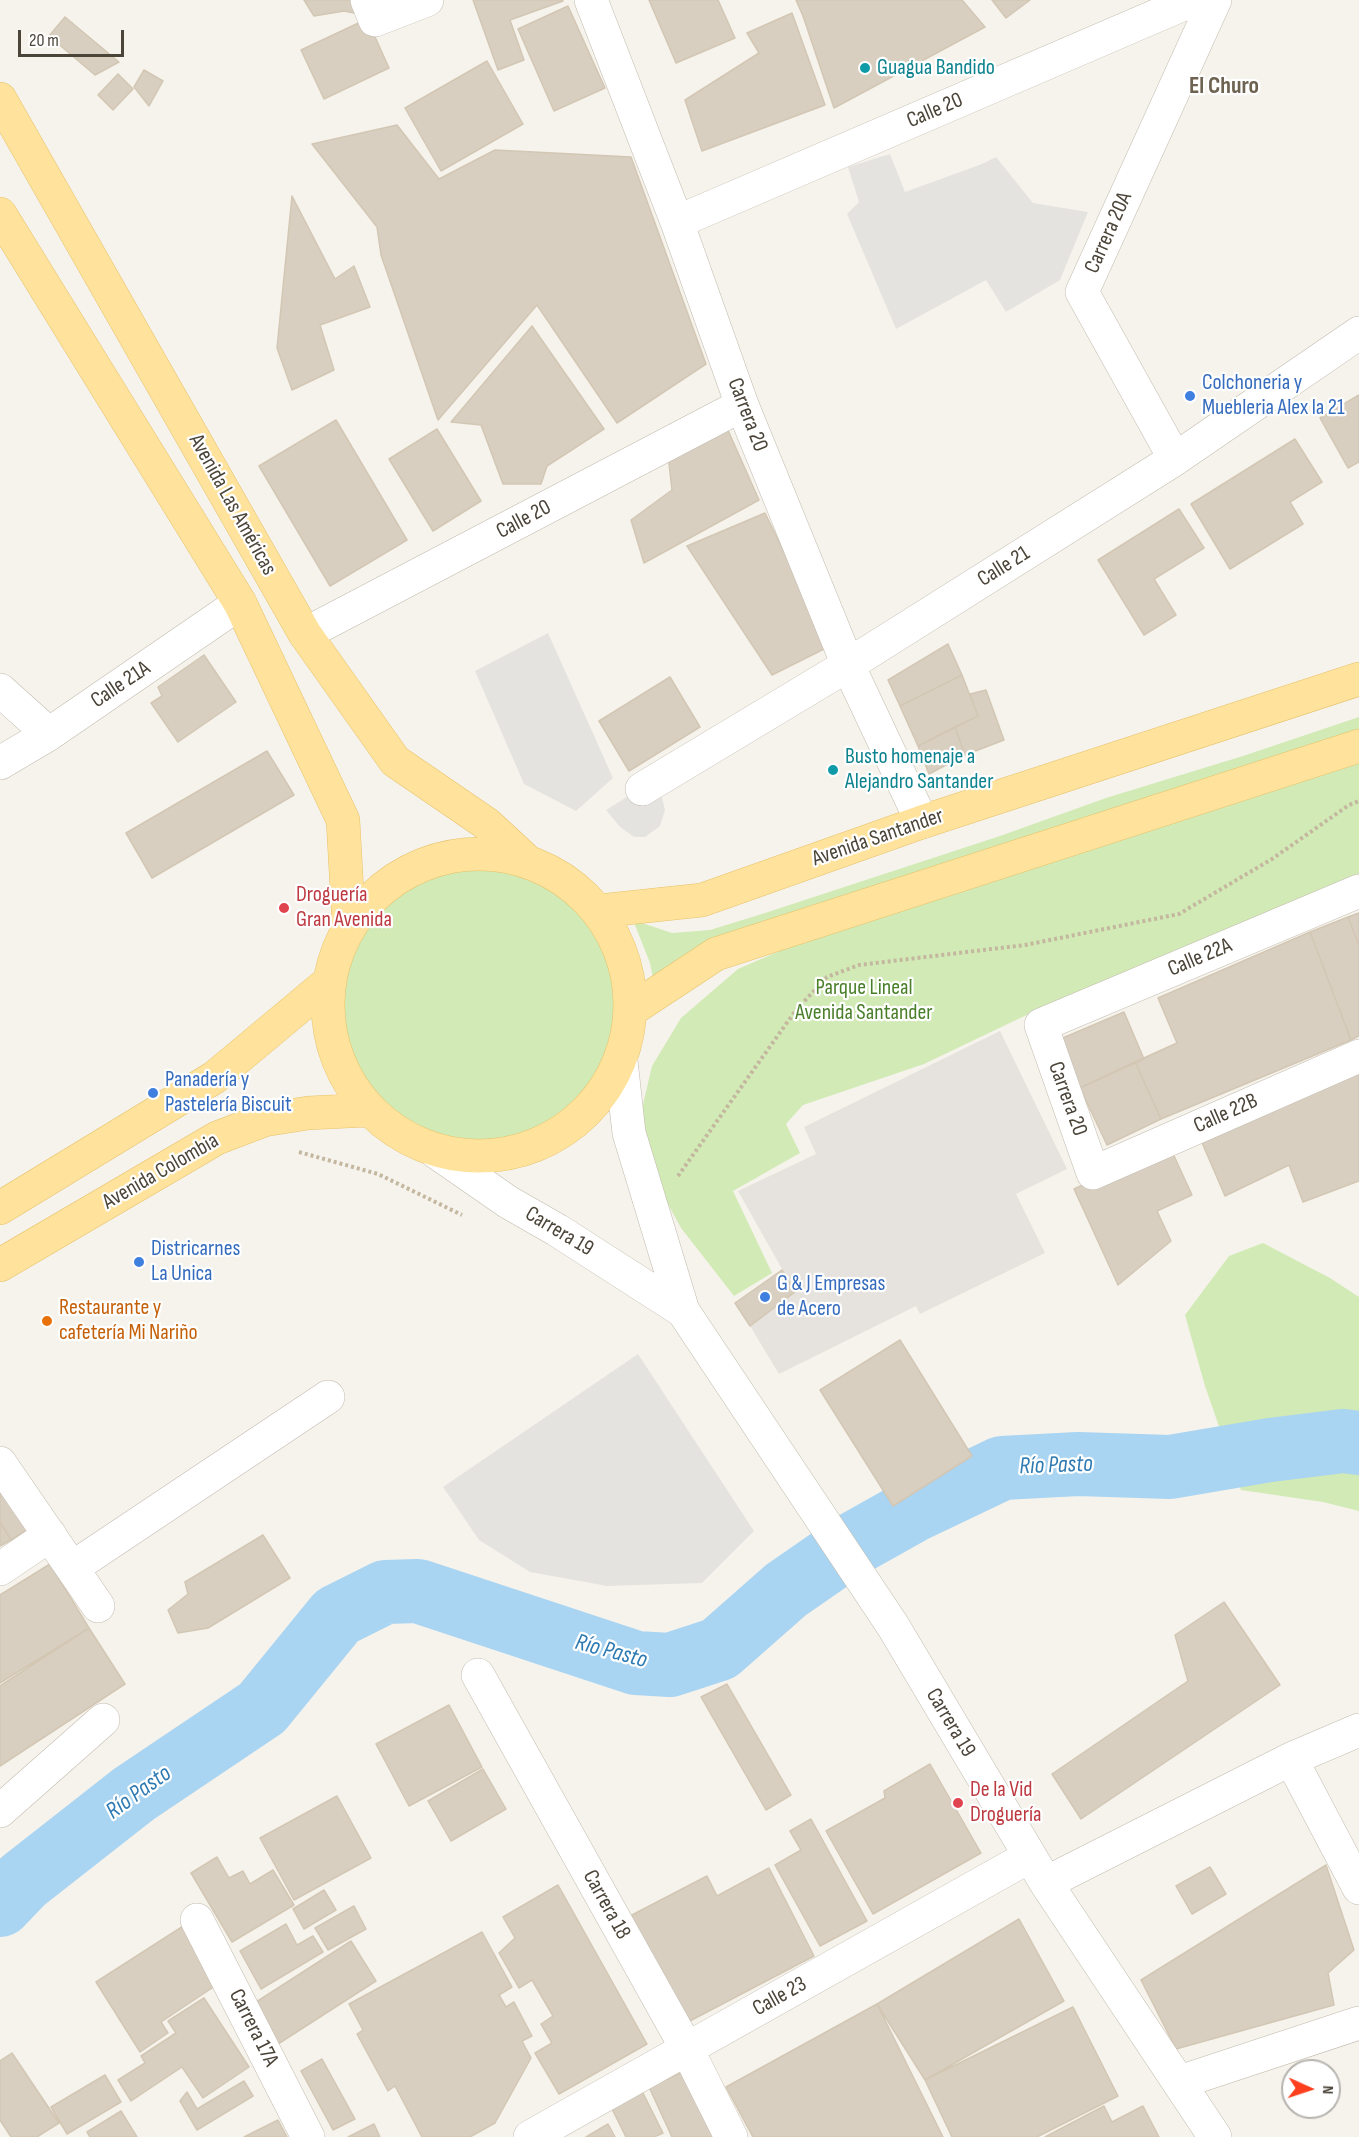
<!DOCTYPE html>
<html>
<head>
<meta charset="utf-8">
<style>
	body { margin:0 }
	#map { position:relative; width:1359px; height:2137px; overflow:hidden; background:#f6f3ec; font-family:"Sofia Sans Condensed",sans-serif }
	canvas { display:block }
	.north { position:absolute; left:1281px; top:2059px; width:60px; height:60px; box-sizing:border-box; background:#fff; border:2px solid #b7b4b0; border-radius:50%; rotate:93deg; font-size:16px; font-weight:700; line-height:24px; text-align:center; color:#4b4439 }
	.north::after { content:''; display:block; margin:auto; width:21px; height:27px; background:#fc3f1d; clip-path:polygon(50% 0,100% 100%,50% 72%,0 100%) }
	.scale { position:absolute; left:18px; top:30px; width:106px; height:27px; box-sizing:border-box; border:3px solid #4b4439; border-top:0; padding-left:8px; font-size:18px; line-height:21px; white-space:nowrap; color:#4b4439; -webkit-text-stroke:4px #fff; paint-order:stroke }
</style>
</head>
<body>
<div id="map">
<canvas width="1359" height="2137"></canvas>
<div class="north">N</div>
<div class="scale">20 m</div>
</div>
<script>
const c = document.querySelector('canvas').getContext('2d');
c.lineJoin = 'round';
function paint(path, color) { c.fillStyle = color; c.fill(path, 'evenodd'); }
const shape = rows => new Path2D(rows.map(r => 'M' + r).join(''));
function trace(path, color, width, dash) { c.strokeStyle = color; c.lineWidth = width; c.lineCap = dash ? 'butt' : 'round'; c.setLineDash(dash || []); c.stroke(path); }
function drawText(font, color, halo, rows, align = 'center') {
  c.font = font + ' "Sofia Sans Condensed",sans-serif'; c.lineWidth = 4.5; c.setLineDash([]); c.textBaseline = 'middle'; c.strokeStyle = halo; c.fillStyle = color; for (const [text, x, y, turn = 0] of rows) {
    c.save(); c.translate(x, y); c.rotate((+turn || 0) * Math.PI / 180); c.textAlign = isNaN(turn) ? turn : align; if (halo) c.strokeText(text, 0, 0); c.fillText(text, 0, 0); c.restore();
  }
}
const industrial = shape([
	[1000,1031,1067,1169,1016,1194,1045,1253,920,1314,916,1306,779,1374,750,1326,795,1292,738,1191,816,1154,804,1127]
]);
const green = shape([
	[1359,717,1359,731,655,988,650,963,633,920,672,933,710,930,762,914,1000,836,1106,798,1243,756],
	[1359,758,1359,874,1037,1010,924,1064,803,1105,786,1124,800,1153,733,1191,772,1273,734,1296,681,1228,649,1169,641,1113,652,1066,681,1018,738,969,835,927,967,884,1095,849],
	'334 1006a146 146 0 1 1 292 0a146 146 0 1 1-292 0Z',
	[1263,1243,1330,1278,1359,1297,1359,1511,1323,1502,1241,1490,1205,1386,1185,1315,1229,1256]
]);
const parking = shape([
	[890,154,905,192,982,164,996,157,1033,203,1088,212,1060,280,1006,312,986,280,896,329,847,214,859,202,848,167],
	[548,633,613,778,576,811,524,784,475,671],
	[657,778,665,810,660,826,645,837,634,837,620,827,606,810],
	[638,1354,754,1531,702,1583,607,1586,530,1572,479,1540,443,1487]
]);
const river = shape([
	[0,1905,23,1881,134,1794,262,1708,337,1616,385,1592,418,1591,636,1663,670,1665,719,1649,786,1590,848,1547,914,1510,1002,1468,1078,1464,1170,1467,1270,1450,1343,1441,1359,1443]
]);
const building = shape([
	[304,0,355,0,359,14,344,11,314,16,304,0],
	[473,0,562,0,563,1,510,20,524,60,498,70,473,0],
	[649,0,718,0,735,38,676,63,649,0],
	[796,0,962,0,985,27,834,108,803,16,796,0],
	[992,0,1030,0,1006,18,992,0],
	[568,6,605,88,554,111,518,29,568,6],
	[792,13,825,105,702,151,685,100,759,53,747,33,792,13],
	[65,17,119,62,95,75,49,36,65,17],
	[367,19,389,68,324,99,301,50,367,19],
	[487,61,523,124,441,171,405,108,487,61],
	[144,70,163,81,149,106,134,87,144,70],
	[118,74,133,89,113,110,98,95,118,74],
	[397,125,439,179,495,150,631,157,706,364,617,423,537,305,438,420,381,255,377,227,312,144,397,125],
	[292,196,335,279,354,266,370,307,320,325,334,370,292,390,277,348,292,196],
	[532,326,604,429,547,466,541,484,503,484,481,425,451,422,532,326],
	[1359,395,1359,462,1348,468,1320,418,1359,395],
	[336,420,407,540,330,586,259,466,336,420],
	[727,428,759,500,644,563,631,520,672,490,668,455,727,428],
	[437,429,481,501,433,531,389,459,437,429],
	[1295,439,1322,482,1290,502,1303,524,1230,569,1191,504,1295,439],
	[1179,509,1204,548,1154,579,1176,615,1144,635,1098,560,1179,509],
	[765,513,830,646,772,675,687,546,765,513],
	[948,644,962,675,900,706,888,680,948,644],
	[204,655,236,702,178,742,151,703,162,696,158,687,204,655],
	[962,675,978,716,918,746,900,706,962,675],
	[670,677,700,727,629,771,599,721,670,677],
	[986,690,1004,740,965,755,955,727,978,716,970,694,986,690],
	[955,727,965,755,929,774,918,746,955,727],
	[267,751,294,795,152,878,126,833,267,751],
	[1359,913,1359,946,1348,917,1359,913],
	[1348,917,1359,946,1359,1036,1351,1040,1310,932,1348,917],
	[1310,932,1351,1040,1161,1119,1135,1062,1177,1043,1158,998,1310,932],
	[1124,1012,1144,1059,1080,1088,1058,1040,1124,1012],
	[1135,1062,1161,1119,1107,1145,1080,1088,1135,1062],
	[1359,1067,1359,1181,1303,1202,1289,1165,1225,1196,1200,1138,1359,1067],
	[1169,1145,1192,1195,1157,1211,1171,1241,1118,1285,1074,1189,1169,1145],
	[782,1270,795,1292,750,1326,735,1303,782,1270],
	[900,1340,972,1456,893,1506,820,1390,900,1340],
	[0,1482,28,1529,11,1540,0,1522,0,1482],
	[0,1522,11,1540,0,1546,0,1522],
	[263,1535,290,1578,208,1628,178,1633,168,1610,188,1594,185,1582,263,1535],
	[50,1564,89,1628,0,1683,0,1595,50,1564],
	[1224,1602,1280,1685,1081,1819,1052,1774,1188,1681,1175,1635,1224,1602],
	[89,1628,125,1684,0,1766,0,1686,89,1628],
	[727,1684,791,1795,766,1810,701,1697,727,1684],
	[449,1705,482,1767,409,1806,376,1744,449,1705],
	[930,1764,981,1853,873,1914,826,1831,885,1798,884,1791,930,1764],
	[483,1769,506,1809,451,1841,428,1801,483,1769],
	[337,1796,371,1858,294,1900,260,1838,337,1796],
	[811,1819,867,1921,820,1946,775,1865,801,1850,790,1831,811,1819],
	[217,1857,229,1878,243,1871,250,1884,273,1870,294,1905,232,1942,191,1873,217,1857],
	[1326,1865,1354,1950,1328,1973,1334,2005,1176,2049,1141,1980,1326,1865],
	[1210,1867,1226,1894,1192,1914,1176,1886,1210,1867],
	[769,1868,814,1956,686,2023,630,1916,707,1876,717,1896,769,1868],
	[558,1885,647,2044,559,2094,535,2053,552,2043,541,2024,553,2016,532,1980,519,1988,499,1953,515,1938,503,1917,558,1885],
	[324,1890,336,1910,304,1929,293,1909,324,1890],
	[354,1906,366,1929,328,1950,315,1928,354,1906],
	[1019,1919,1064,2001,925,2080,877,2004,1019,1919],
	[188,1923,224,1980,161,2022,168,2033,140,2052,96,1982,188,1923],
	[286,1924,297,1945,313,1936,323,1952,261,1989,240,1951,286,1924],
	[482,1932,512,1987,499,1995,506,2007,514,2002,532,2036,522,2041,531,2058,495,2123,470,2137,422,2137,395,2086,388,2091,357,2034,363,2030,349,2004,482,1932],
	[351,1941,376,1981,278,2044,253,2004,351,1941],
	[204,1998,249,2067,203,2098,182,2067,131,2101,118,2080,145,2063,141,2056,176,2033,168,2021,204,1998],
	[877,2004,943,2137,753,2137,726,2087,877,2004],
	[1073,2007,1118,2096,1037,2137,952,2137,925,2080,1073,2007],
	[12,2053,59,2123,37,2137,11,2137,0,2120,0,2061,12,2053],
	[322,2059,355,2119,333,2130,301,2071,322,2059],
	[683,2072,720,2137,672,2137,649,2087,683,2072],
	[105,2075,121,2102,67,2134,51,2107,105,2075],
	[244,2081,253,2096,197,2130,180,2101,187,2092,197,2109,244,2081],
	[641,2089,663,2133,654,2137,626,2137,610,2105,641,2089],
	[1104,2106,1112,2122,1143,2106,1159,2137,1045,2137,1104,2106],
	[121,2111,137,2137,90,2137,87,2132,121,2111],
	[278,2120,287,2137,244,2137,278,2120],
	[374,2124,380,2137,348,2137,374,2124],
	[608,2124,615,2137,586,2137,608,2124]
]);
const path = shape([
	[299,1152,378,1174,462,1215],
	[678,1176,796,1010,827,977,859,965,1025,945,1179,914,1272,859,1349,805,1359,801]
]);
const minor = shape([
	[367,0,375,20,427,0],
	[591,0,677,222,742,405,848,665,922,822],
	[677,222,1193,0],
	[1175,459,1082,292,1215,0],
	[305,634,742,405],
	[0,690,49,734],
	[0,763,49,734,240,603],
	[642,789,848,665,1175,459,1359,333],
	[1359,891,1041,1025,1093,1173,1359,1056],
	[621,1061,629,1133,683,1311,893,1626,1046,1883,1215,2137],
	[436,1152,508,1202,557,1230,683,1311],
	[0,1463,98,1606],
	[72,1568,328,1397],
	[0,1569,50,1535],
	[478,1675,687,2049,731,2137],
	[1291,1759,1359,1888],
	[0,1811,103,1720],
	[1046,1883,1291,1759,1359,1730],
	[197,1920,308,2137],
	[1180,2082,1359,2023],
	[530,2137,1030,1856]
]);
const major = shape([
	[0,99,305,634,395,761,487,824,526,860],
	[0,214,240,603,343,820,349,927],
	'328 1005a151 151 0 1 1 302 0a151 151 0 1 1-302 0Z',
	[599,911,702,900,922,822,1359,679],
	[631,1010,716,954,1359,746],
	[0,1208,215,1077,330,981],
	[0,1265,217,1138,264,1120,308,1113,369,1110]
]);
const markers = [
	[865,68,6,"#0f9aa8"],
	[1190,396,6,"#3f7fe0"],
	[833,770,6,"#0f9aa8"],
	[284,908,6,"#e0444e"],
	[153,1093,6,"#3f7fe0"],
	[139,1262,6,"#3f7fe0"],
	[765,1297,6,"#3f7fe0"],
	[47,1321,6,"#e8710a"],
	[958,1803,6,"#e0444e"]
];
const cultureNames = [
	["Guagua Bandido",877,68],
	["Busto homenaje a",845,757],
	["Alejandro Santander",845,782]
];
const streetNames = [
	["Calle 20",935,111,-23],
	["Carrera 20A",1109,233,-66],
	["Carrera 20",747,415,69],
	["Avenida Las Américas",232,505,61],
	["Calle 20",524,520,-28],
	["Calle 21",1004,567,-32],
	["Calle 21A",121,685,-34],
	["Avenida Santander",878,838,-19],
	["Calle 22A",1200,958,-23],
	["Carrera 20",1067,1099,70],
	["Calle 22B",1226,1114,-24],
	["Avenida Colombia",161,1172,-30],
	["Carrera 19",559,1232,31],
	["Carrera 19",950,1723,59],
	["Carrera 18",606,1905,61],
	["Calle 23",780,1997,-29],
	["Carrera 17A",253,2028,63]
];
const shopNames = [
	["Colchoneria y",1202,383],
	["Muebleria Alex la 21",1202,408],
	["Panadería y",165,1080],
	["Pastelería Biscuit",165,1105],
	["Districarnes",151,1249],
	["La Unica",151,1274],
	["G & J Empresas",777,1284],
	["de Acero",777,1309]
];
const healthNames = [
	["Droguería",296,895],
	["Gran Avenida",296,920],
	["De la Vid",970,1790],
	["Droguería",970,1815]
];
const parkNames = [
	["Parque Lineal",864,988],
	["Avenida Santander",864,1013]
];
const foodNames = [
	["Restaurante y",59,1308],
	["cafetería Mi Nariño",59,1333]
];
const neighbourhoodNames = [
	["El Churo",1224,87]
];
const waterNames = [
	["Río Pasto",1056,1466,-2],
	["Río Pasto",611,1652,15],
	["Río Pasto",139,1793,-36]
];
paint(industrial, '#e6e2dd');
paint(green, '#d2eab5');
paint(parking, '#e5e3e0');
trace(river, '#a9d4f2', 64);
paint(building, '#d8cfc1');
trace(building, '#d3c7b4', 1.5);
trace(minor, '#c2bbae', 34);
trace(major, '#e6c16a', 34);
trace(path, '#c4b79f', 4, [3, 3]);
trace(minor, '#fff', 33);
trace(major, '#ffe39c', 33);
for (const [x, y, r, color] of markers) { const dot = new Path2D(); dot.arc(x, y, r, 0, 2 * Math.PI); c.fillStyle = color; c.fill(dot); trace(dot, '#fff', 2); }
drawText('22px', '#0d838f', '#fff', cultureNames, 'left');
drawText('22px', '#4b4439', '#fff', streetNames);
drawText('22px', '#366cbe', '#fff', shopNames, 'left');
drawText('22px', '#be3a42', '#fff', healthNames, 'left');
drawText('22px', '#4a7f2a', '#fff', parkNames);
drawText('22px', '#c56008', '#fff', foodNames, 'left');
drawText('bold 24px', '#6e6250', '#fff', neighbourhoodNames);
drawText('italic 24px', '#2e7ab2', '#fff', waterNames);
</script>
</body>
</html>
